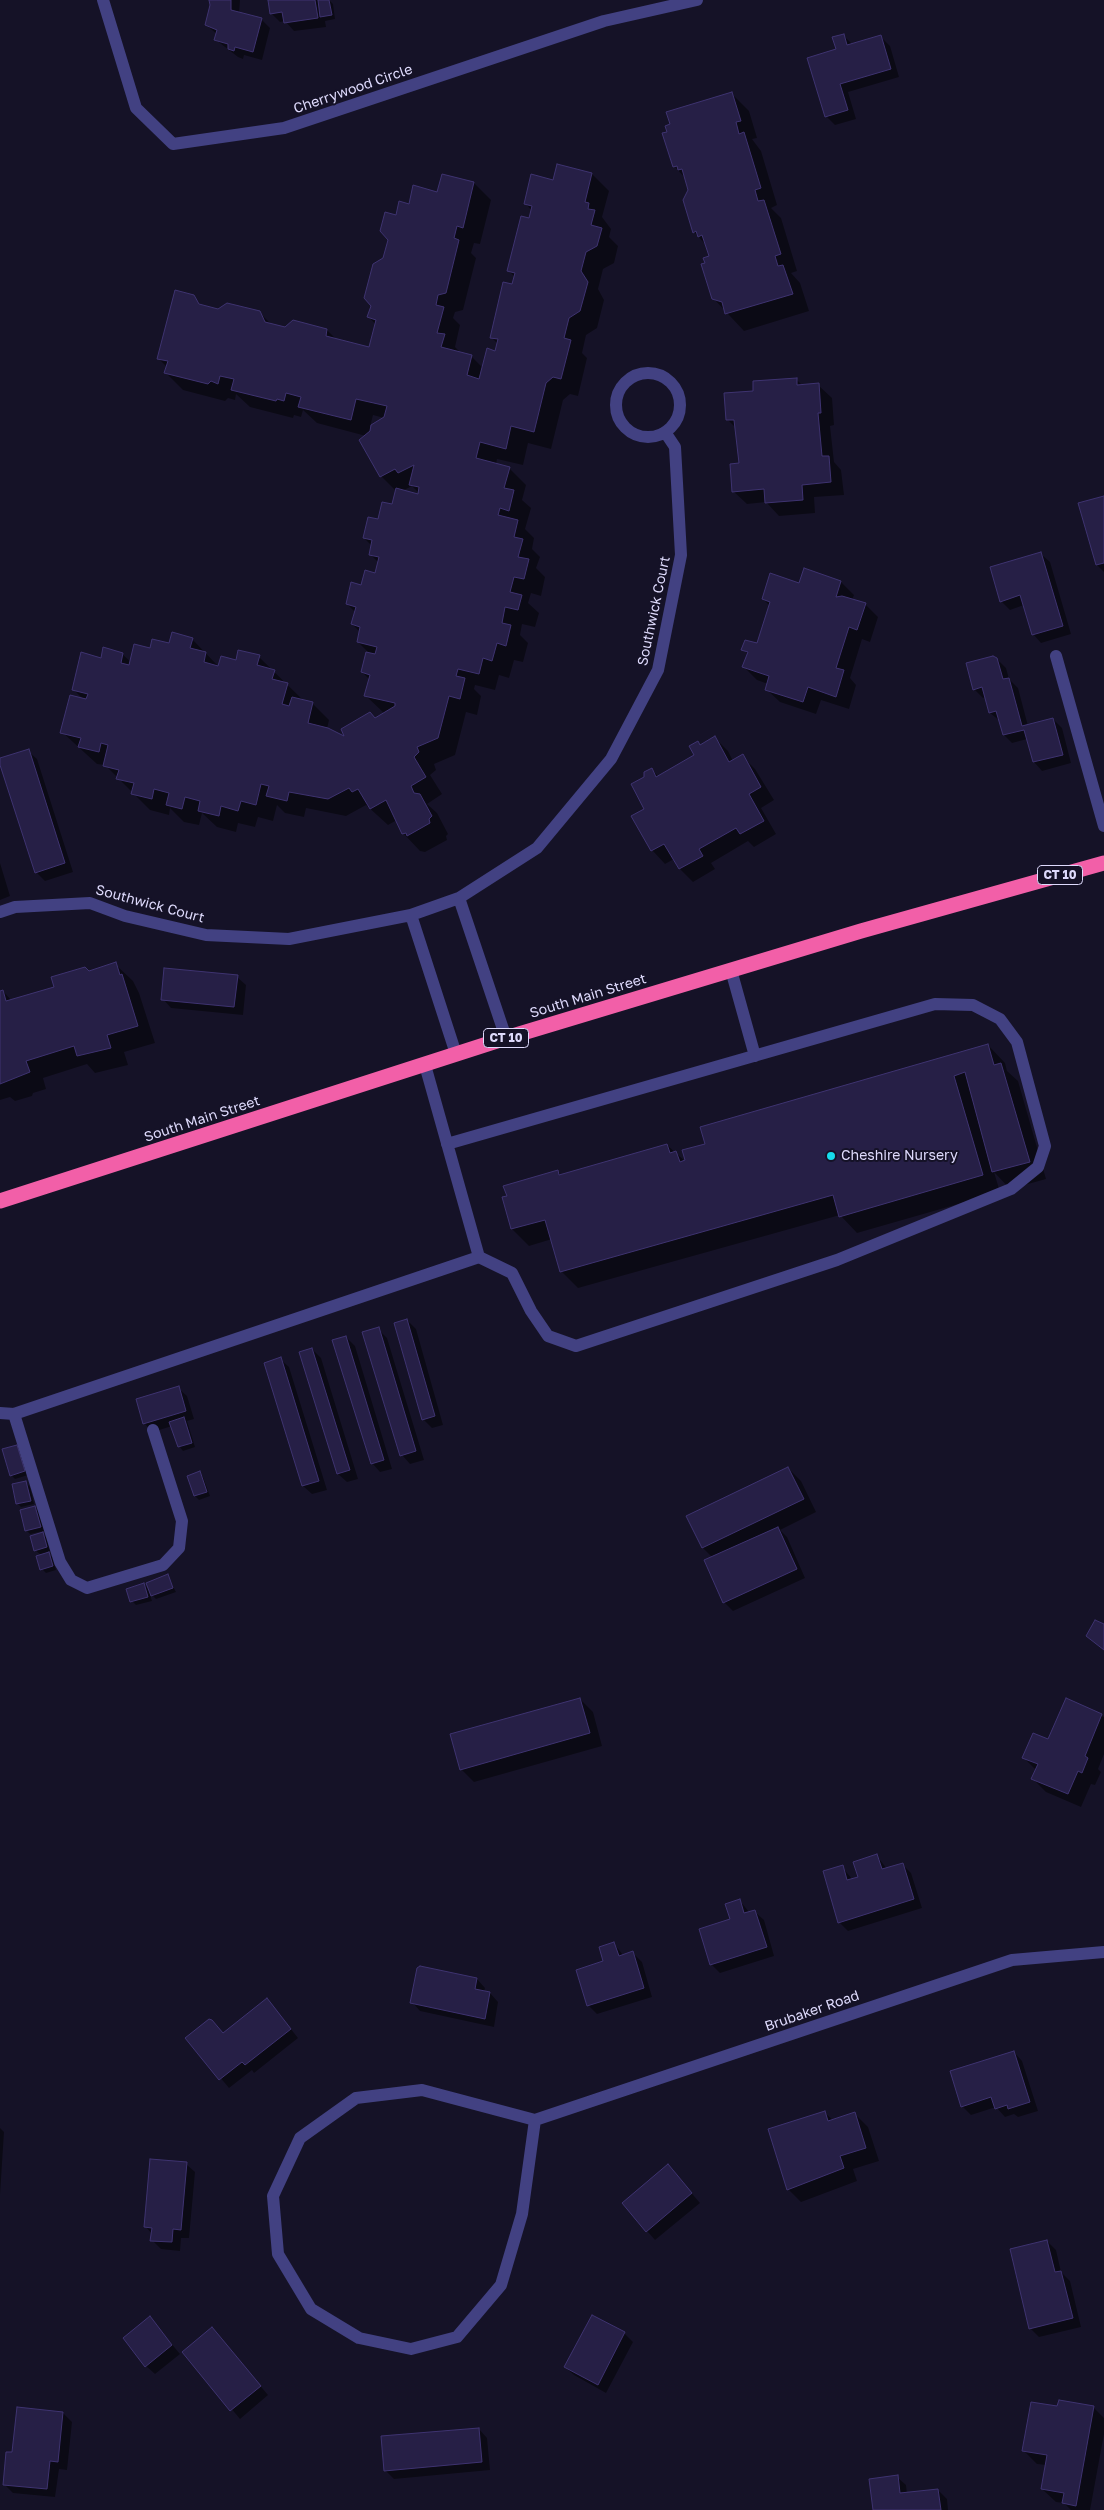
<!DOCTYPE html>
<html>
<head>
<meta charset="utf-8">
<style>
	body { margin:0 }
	canvas { display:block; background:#151227 }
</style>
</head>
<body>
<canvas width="1104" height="2510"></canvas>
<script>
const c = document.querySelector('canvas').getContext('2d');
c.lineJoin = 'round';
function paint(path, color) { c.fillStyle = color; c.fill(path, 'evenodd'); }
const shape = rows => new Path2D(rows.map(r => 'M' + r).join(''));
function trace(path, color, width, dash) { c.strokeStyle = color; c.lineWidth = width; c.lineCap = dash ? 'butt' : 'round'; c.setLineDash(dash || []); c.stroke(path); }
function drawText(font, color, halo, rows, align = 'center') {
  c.font = font + ' "Golos Text",sans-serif'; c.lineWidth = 4; c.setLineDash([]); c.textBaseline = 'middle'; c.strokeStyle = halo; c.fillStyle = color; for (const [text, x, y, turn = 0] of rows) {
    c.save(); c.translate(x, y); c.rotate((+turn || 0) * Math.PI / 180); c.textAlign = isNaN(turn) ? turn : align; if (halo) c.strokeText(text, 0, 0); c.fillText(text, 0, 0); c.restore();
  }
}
const shadow = shape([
	[211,0,240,0,239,14,261,19,270,28,262,60,244,55,243,59,238,57,216,40,217,34,206,25,212,5],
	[269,0,329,0,333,4,335,19,325,21,326,27,294,31,285,21,280,22,271,13],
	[843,35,852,44,881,37,890,46,899,77,848,92,856,119,835,125,826,116],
	[732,94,749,111,757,138,752,139,761,151,777,205,771,208,781,218,797,271,791,273,800,283,809,311,744,331,713,298,707,264,710,257,706,245,694,232,690,190,686,179,674,166],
	[592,174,609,191,602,217,611,229,609,237,618,246,614,263,603,269,598,289,604,300,597,328,586,335,582,353,587,358,578,396,570,394,563,400,551,449,528,443,523,465,497,459,496,464,509,468,526,485,522,500,531,508,525,529,534,538,532,549,540,557,536,568,545,577,541,596,531,593,528,603,539,613,535,627,522,624,520,635,528,643,523,662,514,660,509,678,499,675,495,690,475,685,474,689,481,696,477,715,466,712,455,755,434,764,436,770,430,775,442,794,427,804,437,813,448,834,446,836,447,840,425,852,420,851,403,833,397,820,388,825,366,805,346,816,306,808,304,817,285,813,277,805,273,821,258,817,255,827,238,823,236,832,217,827,202,813,199,825,184,822,170,808,169,815,150,810,105,765,97,764,62,732,84,700,73,689,102,659,122,654,131,662,151,649,192,639,219,667,259,657,304,701,312,703,329,720,327,729,346,738,385,714,366,696,370,680,362,672,371,655,358,642,360,632,352,624,355,612,347,604,376,574,379,563,370,554,372,546,364,538,393,506,397,492,381,476,366,436,317,423,303,410,301,417,294,415,293,418,250,407,236,394,235,400,228,398,225,401,183,390,166,373,167,367,158,358,193,296,203,307,219,311,259,312,272,325,285,328,327,330,337,340,370,349,376,325,369,317,397,216,410,205,438,193,474,183,491,200,480,244,474,243,471,253,476,258,463,310,455,312,453,318,460,325,455,347,461,353,471,356,483,368,496,352,498,344,491,337,513,286,515,277,508,270,532,211,526,204,554,181],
	[373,415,384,418,370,427],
	[412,486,422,496,402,491],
	[796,379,803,386,818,385,832,398,834,425,830,426,834,462,841,470,844,495,814,497,815,513,779,516,766,502,747,504,733,491,740,464,737,429,728,420,755,392],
	[1104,497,1104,572,1097,565,1080,504],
	[1041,554,1050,562,1071,634,1041,643,1033,634,1024,605,1010,610,1001,601],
	[841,582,854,595,852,600,865,604,878,617,870,642,862,639,850,678,856,685,849,709,821,700,816,714,780,702,766,689,768,684,757,680,744,667,748,654,743,649,757,645,770,606,763,599,800,584],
	[997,659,1006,668,1009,679,1018,688,1028,726,1053,719,1062,728,1071,763,1042,771,1034,762,1027,739,1012,743,1004,735,1000,721,990,713,986,697,983,698,974,689],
	[715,738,728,751,733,761,742,756,755,769,774,800,761,808,776,834,754,847,748,841,711,863,715,869,693,882,680,869,674,859,665,864,652,850,633,817,646,810,645,778,652,770,659,777,696,755,698,742,701,746],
	[28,751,37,759,73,872,45,881,36,872,0,761],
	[0,863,10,896,0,900],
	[115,964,133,981,139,993,155,1043,124,1052,128,1065,95,1073,87,1064,43,1078,46,1089,33,1093,32,1096,15,1101,10,1097,0,1100,0,992,3,991,12,1001,55,987,88,972],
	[237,977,246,985,243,1015,171,1008,163,999],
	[988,1045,1005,1063,1007,1071,1018,1081,1046,1179,1010,1189,994,1172,1000,1192,857,1233,840,1215,578,1288,561,1271,552,1239,529,1246,512,1229,558,1171,562,1176,667,1145,687,1163,706,1145],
	[407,1320,416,1329,443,1425,432,1428,423,1419],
	[378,1329,387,1338,424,1460,410,1464,402,1455],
	[346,1337,355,1346,392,1469,380,1472,372,1463],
	[312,1349,321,1358,358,1479,347,1482,338,1474],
	[280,1359,289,1367,327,1490,312,1494,303,1486,266,1363],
	[178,1388,187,1396,194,1419,187,1421,195,1447,183,1451,179,1446,172,1426,153,1432,144,1423],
	[16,1446,20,1450,28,1475,15,1479,11,1475],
	[788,1468,801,1481,816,1512,780,1530,787,1537,805,1578,733,1611,724,1602,713,1558,703,1548],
	[199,1473,203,1477,210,1496,199,1500,195,1496],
	[26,1483,30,1487,34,1504,21,1507,17,1503],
	[35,1507,39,1511,44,1531,30,1534,26,1530],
	[43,1534,47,1538,50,1551,47,1552,52,1557,56,1570,46,1573,42,1569,41,1555,35,1550],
	[167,1576,176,1592,156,1599,149,1592,152,1601,136,1605,132,1601,144,1584,151,1592],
	[580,1699,593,1712,602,1746,474,1782,461,1769],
	[1066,1700,1104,1717,1104,1754,1098,1769,1101,1772,1095,1785,1091,1784,1081,1807,1046,1792,1033,1779,1036,1770,1024,1758,1049,1741],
	[877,1856,887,1869,902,1864,911,1873,922,1908,848,1931,839,1922,842,1867,853,1880,859,1878],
	[740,1901,750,1913,755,1912,764,1920,774,1956,720,1973,711,1964],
	[614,1944,624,1956,633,1953,642,1962,652,1997,597,2014,588,2005],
	[477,1979,485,1988,484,1992,490,1993,498,2002,494,2027,420,2011,412,2002],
	[275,2009,298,2038,254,2073,252,2070,229,2088,187,2038,224,2034],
	[1014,2052,1022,2061,1038,2111,1018,2117,1014,2114,1005,2117,996,2107,971,2115,962,2106],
	[825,2113,833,2120,855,2114,868,2127,879,2161,853,2169,857,2181,801,2202,788,2189],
	[0,2128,4,2132,0,2195],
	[186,2164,195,2172,189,2238,181,2238,180,2251,161,2249,152,2240,152,2234,146,2227],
	[676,2175,700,2203,655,2240,647,2231],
	[1047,2241,1056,2250,1061,2272,1070,2281,1081,2327,1039,2337,1030,2328],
	[593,2316,624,2333,633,2342,606,2393,574,2375,565,2367],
	[150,2318,180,2354,155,2374,146,2366],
	[212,2329,268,2395,240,2419,184,2352],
	[1093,2407,1104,2418,1104,2434,1090,2510,1071,2510,1064,2503,1056,2502,1042,2489,1046,2465,1037,2464,1024,2451,1059,2408],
	[18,2408,63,2413,72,2422,67,2470,59,2469,55,2497,13,2493,4,2484,13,2454],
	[479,2429,487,2438,490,2470,394,2479,385,2470],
	[897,2477,906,2485,907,2494,938,2490,947,2499,948,2510,875,2510]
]);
const building = shape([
	[209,0,231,0,231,10,262,18,253,52,235,47,234,51,228,49,228,44,214,40,217,30,205,25,210,5,209,0],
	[268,0,315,0,318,18,284,23,282,12,270,14,268,0],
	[318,0,329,0,332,15,320,17,318,0],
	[844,34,847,45,881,35,891,69,840,84,848,110,825,117,807,58,836,49,832,37,844,34],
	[732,92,741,121,736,122,739,134,744,132,761,188,755,190,758,201,764,200,781,254,775,256,778,266,783,265,793,294,725,314,722,302,712,299,701,264,705,263,703,258,709,256,702,235,698,237,696,231,693,233,683,200,688,190,682,169,678,170,677,166,673,167,662,133,667,132,665,126,670,124,666,112,732,92],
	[557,164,592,173,585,202,589,203,588,209,595,210,591,225,602,228,597,246,586,252,581,271,588,282,580,311,569,318,564,338,571,340,561,379,553,377,546,383,534,432,511,426,506,449,480,442,476,458,510,467,504,488,514,490,509,511,500,508,498,515,518,520,514,537,523,539,518,557,529,559,524,579,514,577,510,592,522,595,518,610,505,607,502,623,511,625,506,646,497,643,492,661,483,658,479,674,458,669,456,676,465,678,460,699,449,696,438,738,417,747,419,752,414,757,426,777,411,786,414,793,420,794,432,816,429,819,430,823,407,836,406,833,402,834,386,800,370,809,358,789,352,792,349,788,328,799,289,792,287,801,266,796,269,786,261,784,256,805,241,801,238,811,221,806,219,816,198,811,200,801,185,797,182,809,166,805,169,793,154,789,152,799,131,794,134,783,116,779,119,770,103,766,108,745,101,743,99,752,78,747,81,738,60,733,70,695,86,699,88,694,72,690,81,652,101,658,103,647,123,653,121,663,129,665,134,644,150,648,152,639,169,643,172,632,193,638,190,648,206,652,204,662,218,666,221,656,236,660,238,650,260,655,257,665,275,670,272,679,288,683,282,704,289,706,292,697,313,702,308,723,328,728,344,736,341,729,370,712,375,718,395,706,395,703,364,696,370,675,361,672,366,652,375,654,377,647,357,642,360,627,351,624,356,607,346,604,351,582,361,585,365,570,375,573,379,557,369,555,372,540,363,538,368,517,378,519,382,502,392,504,396,488,418,494,419,487,409,485,414,465,398,473,395,469,380,477,359,440,370,431,371,425,384,417,387,406,356,399,351,420,298,407,301,397,286,393,284,401,277,399,276,401,231,390,234,379,220,376,218,384,211,381,208,384,164,373,168,361,157,359,175,290,194,295,199,304,218,309,227,303,260,311,265,322,285,327,293,320,327,329,326,336,369,347,376,320,367,317,371,306,364,298,373,264,383,258,388,240,380,231,385,212,396,215,399,201,409,204,413,185,437,192,442,174,474,182,463,228,457,226,454,238,459,240,446,293,438,295,436,305,444,307,437,333,445,334,441,347,472,355,467,375,479,379,487,348,495,351,498,339,490,338,503,282,512,284,515,273,507,271,521,216,529,218,532,206,524,204,531,174,553,180,557,164],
	[797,378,797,385,819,383,821,413,818,413,822,456,829,456,831,482,802,485,803,500,765,503,764,489,732,492,730,464,739,463,734,420,726,420,724,393,753,391,753,381,797,378],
	[1104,496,1104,563,1096,565,1078,503,1104,496],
	[1041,552,1063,626,1032,635,1020,595,1000,602,990,567,1041,552],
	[804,568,841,581,836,597,842,596,866,603,857,630,849,627,836,668,844,670,836,697,808,687,803,702,765,690,769,676,742,667,748,652,741,650,745,640,757,643,770,602,762,599,770,573,799,583,804,568],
	[993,656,997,658,1003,679,1009,678,1022,726,1053,718,1063,755,1033,762,1024,730,1003,735,996,711,989,713,982,687,973,690,966,663,993,656],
	[715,736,729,762,743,754,761,787,749,794,764,821,740,834,736,828,699,849,703,856,679,869,664,844,651,851,631,816,644,809,631,784,644,777,644,772,652,768,656,777,694,755,689,746,698,741,700,745,715,736],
	[29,749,65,863,35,873,0,765,0,758,29,749],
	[116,962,120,975,122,974,138,1026,107,1035,111,1048,77,1056,74,1046,26,1061,30,1072,0,1084,0,991,3,990,6,1001,54,987,51,977,85,967,89,971,116,962],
	[164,968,238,975,234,1007,161,1000,164,968],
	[988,1044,994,1065,1001,1063,1030,1162,992,1172,965,1072,954,1076,983,1175,839,1217,833,1195,560,1272,545,1220,511,1229,502,1197,507,1196,503,1186,558,1170,559,1175,667,1144,670,1153,676,1151,680,1162,685,1160,682,1150,705,1144,700,1127,988,1044],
	[407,1319,435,1416,422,1420,394,1323,407,1319],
	[379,1327,416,1451,400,1456,362,1332,379,1327],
	[346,1336,384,1460,371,1464,332,1340,346,1336],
	[312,1348,350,1470,337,1474,299,1352,312,1348],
	[281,1357,319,1481,302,1486,264,1363,281,1357],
	[179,1386,186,1411,143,1424,136,1399,179,1386],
	[184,1417,192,1443,178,1447,169,1422,184,1417],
	[17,1445,25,1471,10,1476,2,1449,17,1445],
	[788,1467,804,1499,702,1548,686,1516,788,1467],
	[200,1471,207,1492,194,1496,187,1476,200,1471],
	[26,1481,31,1501,16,1504,12,1484,26,1481],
	[35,1506,41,1527,25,1531,20,1510,35,1506],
	[778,1527,797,1569,723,1603,704,1560,778,1527],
	[43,1532,47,1547,34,1551,30,1536,43,1532],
	[49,1552,53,1566,40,1570,36,1556,49,1552],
	[168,1574,173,1588,151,1596,146,1583,168,1574],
	[144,1583,148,1597,130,1602,126,1589,144,1583],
	[1095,1620,1104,1624,1104,1650,1086,1636,1095,1620],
	[580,1698,590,1733,460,1770,450,1734,580,1698],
	[1066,1698,1102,1714,1085,1756,1088,1758,1082,1773,1078,1771,1068,1794,1031,1779,1038,1764,1022,1758,1033,1733,1048,1739,1066,1698],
	[877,1854,882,1869,903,1863,914,1899,838,1923,823,1871,843,1865,847,1880,858,1877,853,1862,877,1854],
	[740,1899,744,1913,755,1910,767,1947,710,1965,699,1929,730,1919,725,1904,740,1899],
	[614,1942,619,1956,633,1951,644,1988,587,2006,576,1970,603,1961,599,1947,614,1942],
	[420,1966,477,1978,475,1989,490,1992,485,2019,410,2003,417,1968,420,1966],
	[267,1998,291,2029,245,2065,242,2062,219,2080,185,2038,209,2019,212,2020,223,2033,267,1998],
	[1014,2051,1030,2102,1008,2109,1007,2105,995,2109,991,2097,961,2107,950,2071,1014,2051],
	[825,2111,828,2121,855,2112,866,2148,840,2156,844,2168,787,2190,768,2129,825,2111],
	[150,2159,187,2162,181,2230,173,2229,172,2242,150,2241,152,2228,144,2227,150,2159],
	[668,2164,692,2193,646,2232,622,2203,668,2164],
	[1047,2240,1055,2272,1061,2271,1073,2318,1029,2329,1010,2249,1047,2240],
	[592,2315,625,2332,598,2385,564,2367,592,2315],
	[150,2316,172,2345,145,2367,123,2338,150,2316],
	[212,2327,261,2386,230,2411,182,2352,212,2327],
	[1059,2400,1094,2406,1076,2506,1062,2503,1064,2493,1041,2489,1047,2455,1022,2451,1031,2402,1057,2406,1059,2400],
	[17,2407,63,2412,58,2462,50,2461,47,2489,3,2485,6,2452,12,2452,17,2407],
	[479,2428,482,2462,384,2471,381,2436,479,2428],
	[898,2475,900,2493,938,2489,941,2510,873,2510,869,2479,898,2475]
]);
const minor = shape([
	[103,0,136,108,173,144,284,128,604,21,697,0],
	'616 405a32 32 0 1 1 64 0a32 32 0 1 1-64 0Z',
	[1056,656,1104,826],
	[459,898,506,1038],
	[0,912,15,907,90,903,125,916,206,935,289,939,411,915,459,898,537,848,611,759,658,670,681,555,675,447,665,432],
	[411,915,456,1054],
	[731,970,755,1056],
	[447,1144,935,1004,973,1005,1000,1019,1017,1042,1045,1146,1038,1167,1011,1189,837,1260,576,1346,548,1336,531,1311,512,1273,479,1257],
	[0,1413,14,1414,479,1257,425,1065],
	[14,1414,60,1562,71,1580,87,1588,163,1565,179,1548,182,1521,153,1430],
	[422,2090,535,2120,522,2214,501,2285,457,2337,411,2349,359,2338,311,2309,278,2254,273,2196,300,2138,356,2098,422,2090],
	[535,2120,1012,1960,1104,1952]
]);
const highway = shape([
	[0,1201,506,1038,861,931,1104,863]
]);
const markers = [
	[831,1156,5,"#16dbec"]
];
const shields = [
	[1060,875,45],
	[506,1038,45]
];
const shieldNames = [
	["CT 10",1060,875],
	["CT 10",506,1038]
];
const streetNames = [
	["Cherrywood Circle",353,89,-19],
	["Southwick Court",654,611,-78],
	["Southwick Court",150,904,15],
	["South Main Street",588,996,-17],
	["South Main Street",202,1119,-18],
	["Brubaker Road",812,2011,-19]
];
const poiNames = [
	["Cheshire Nursery",841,1156]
];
paint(shadow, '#0007');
paint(building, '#261f46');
trace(building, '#3e3370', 1);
trace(minor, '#424182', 12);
trace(highway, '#f25fa8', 15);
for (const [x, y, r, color] of markers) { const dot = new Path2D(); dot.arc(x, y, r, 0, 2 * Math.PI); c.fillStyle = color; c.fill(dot); trace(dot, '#151227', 2); }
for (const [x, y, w] of shields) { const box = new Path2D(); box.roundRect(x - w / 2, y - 9.5, w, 19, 4); c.fillStyle = '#151227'; c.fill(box); trace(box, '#dedafc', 1); }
drawText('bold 12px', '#dedafc', null, shieldNames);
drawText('14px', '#dedafc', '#151227', streetNames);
drawText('14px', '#dedafc', '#151227', poiNames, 'left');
</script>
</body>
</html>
